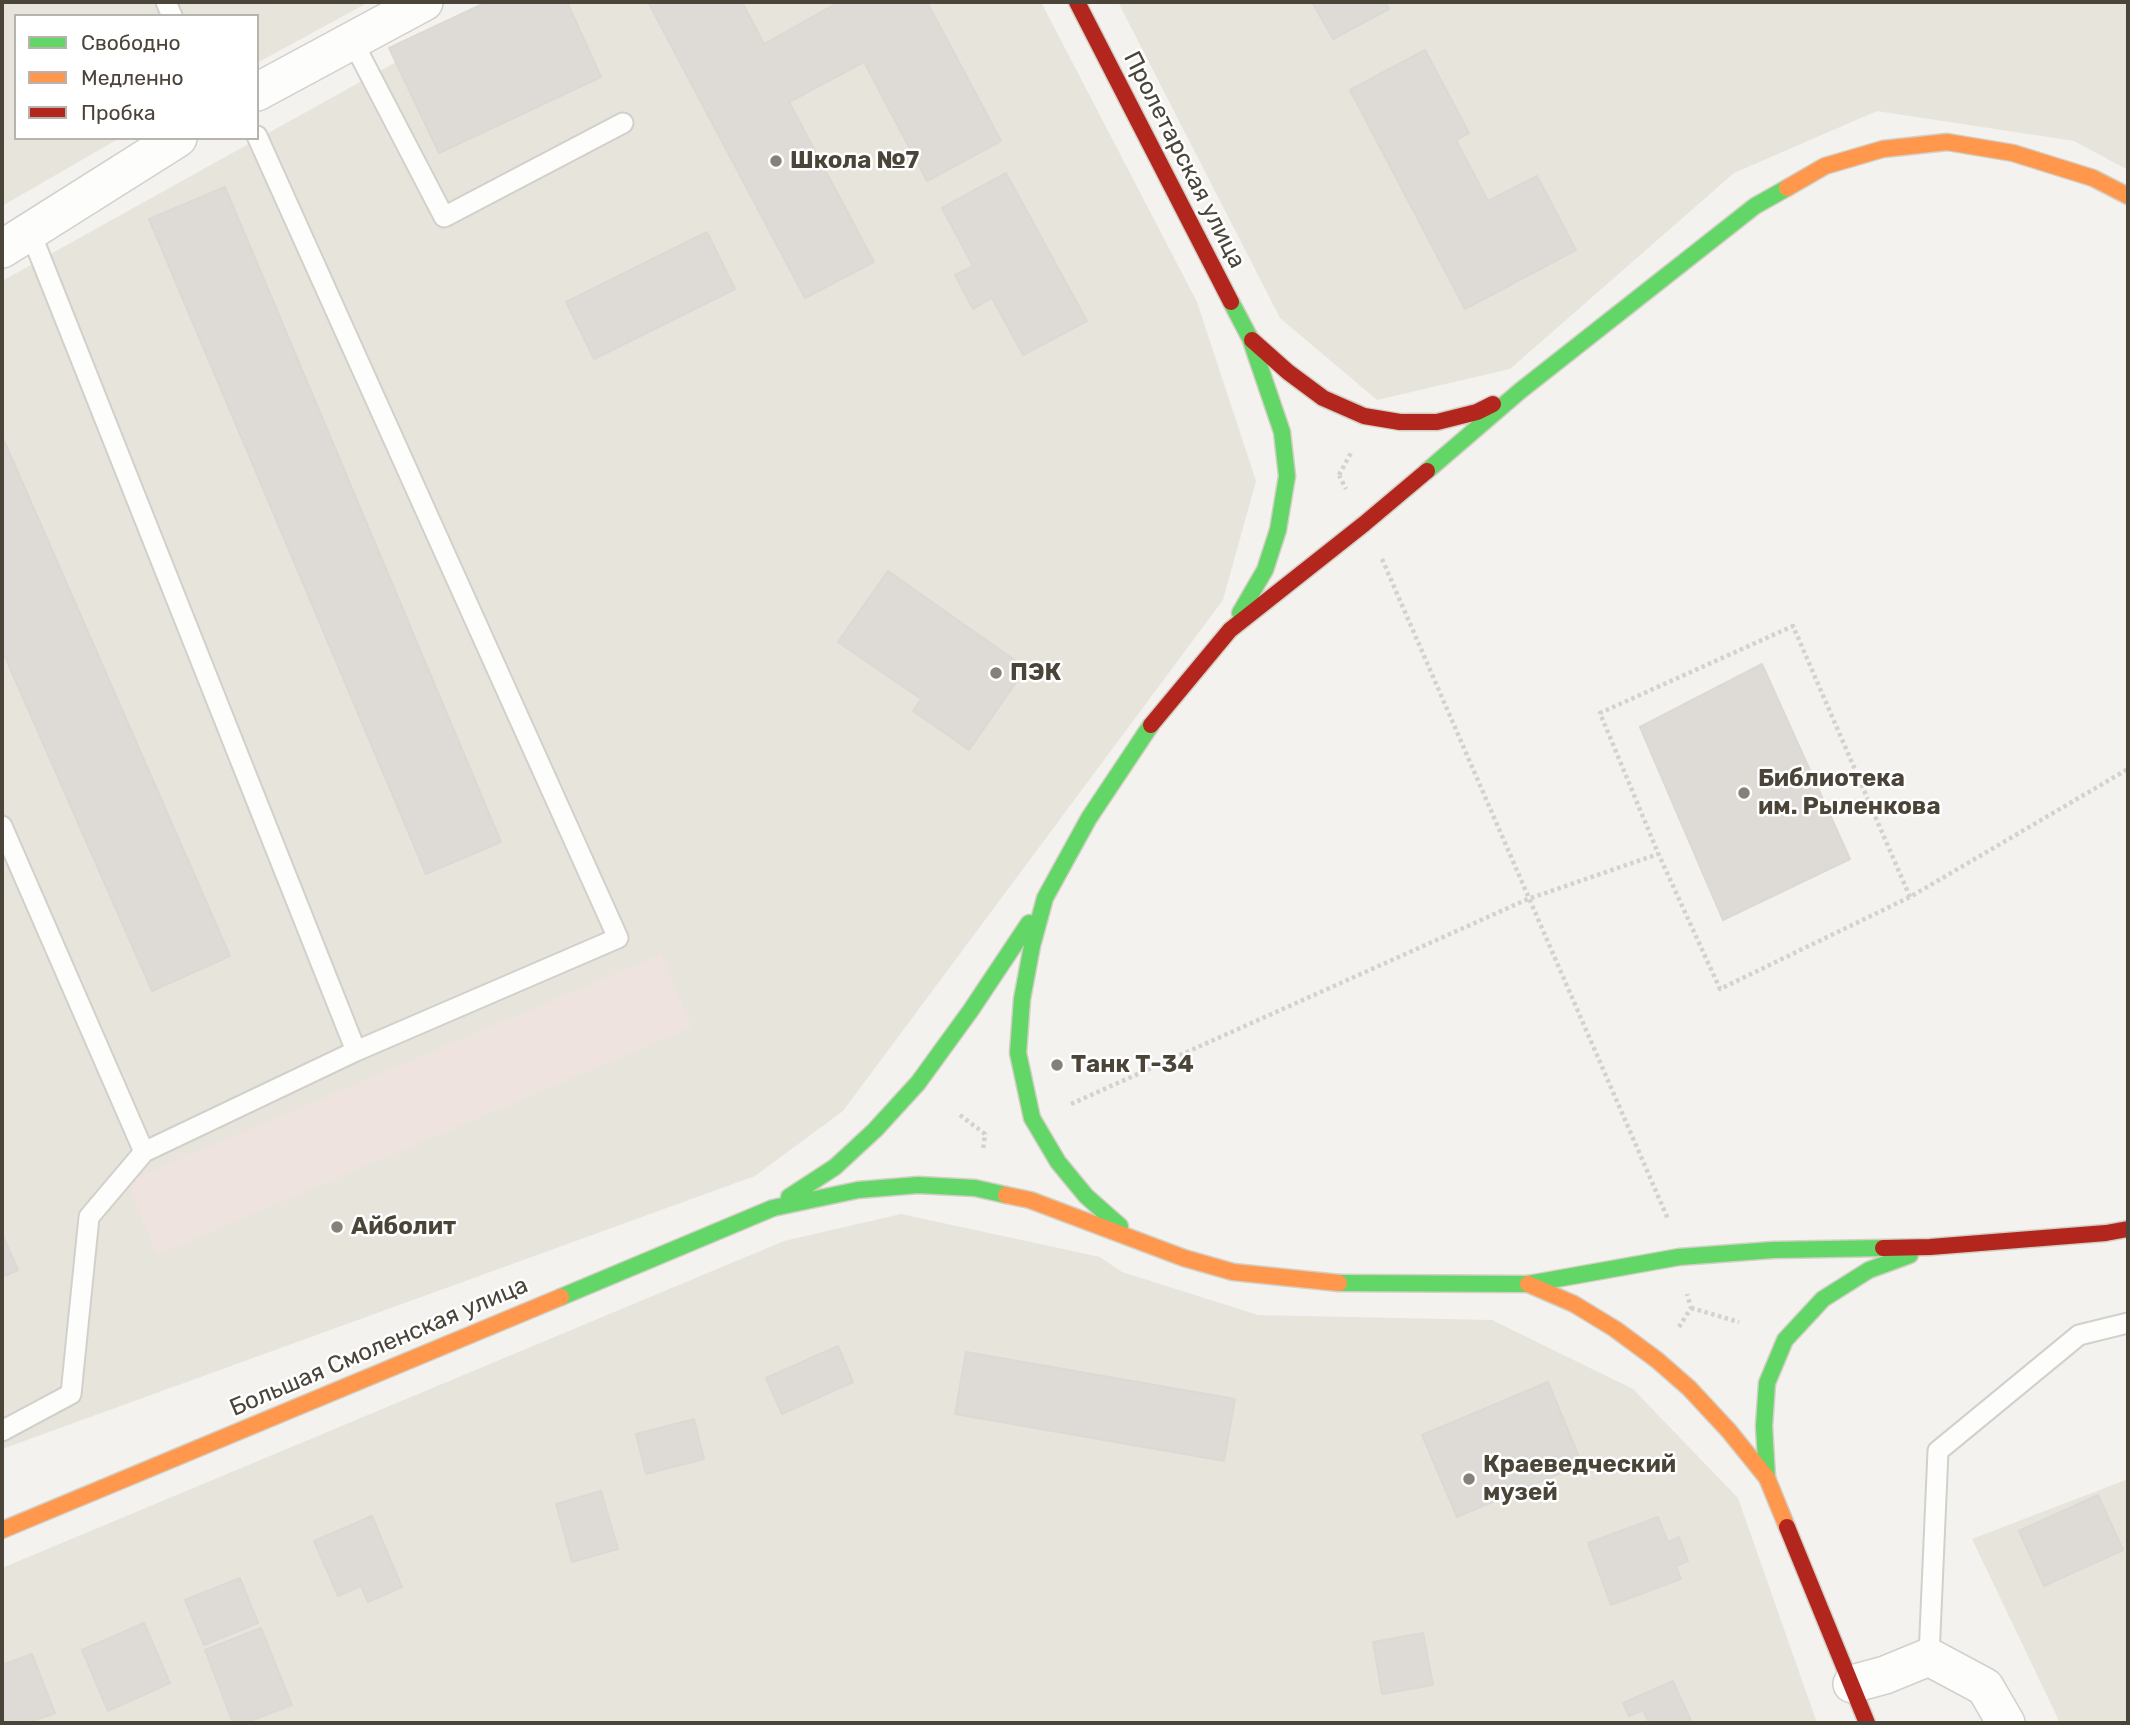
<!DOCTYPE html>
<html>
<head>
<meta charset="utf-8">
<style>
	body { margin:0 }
	#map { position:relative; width:2130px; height:1725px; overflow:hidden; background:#f4f2ee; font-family:Rubik,sans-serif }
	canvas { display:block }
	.frame { position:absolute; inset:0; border:4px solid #4b4439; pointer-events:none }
	.legend { position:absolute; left:14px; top:14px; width:245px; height:126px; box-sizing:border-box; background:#fff; border:2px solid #b7b4b0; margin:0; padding:9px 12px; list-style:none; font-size:21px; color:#4b4439 }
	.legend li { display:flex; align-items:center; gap:14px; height:35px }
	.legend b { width:35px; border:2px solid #b7b4b0 }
</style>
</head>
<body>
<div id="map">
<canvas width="2130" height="1725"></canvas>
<div class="frame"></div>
<ul class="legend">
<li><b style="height:9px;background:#63d668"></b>Свободно</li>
<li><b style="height:9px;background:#ff974d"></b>Медленно</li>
<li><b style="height:9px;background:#b3261e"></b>Пробка</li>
</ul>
</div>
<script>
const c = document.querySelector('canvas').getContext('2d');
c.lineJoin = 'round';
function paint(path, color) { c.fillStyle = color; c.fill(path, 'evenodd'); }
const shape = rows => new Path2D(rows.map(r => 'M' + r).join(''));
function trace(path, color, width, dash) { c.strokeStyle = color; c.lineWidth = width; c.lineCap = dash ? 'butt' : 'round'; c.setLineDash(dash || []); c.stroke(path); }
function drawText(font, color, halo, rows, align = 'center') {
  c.font = font + ' Rubik,sans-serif'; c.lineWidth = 5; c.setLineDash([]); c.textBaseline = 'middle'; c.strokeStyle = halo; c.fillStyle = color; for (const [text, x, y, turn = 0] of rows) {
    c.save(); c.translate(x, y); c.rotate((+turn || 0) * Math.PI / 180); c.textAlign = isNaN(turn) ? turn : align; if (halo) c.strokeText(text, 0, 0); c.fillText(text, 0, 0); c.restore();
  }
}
const residential = shape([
	[2,2,369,2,257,63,257,16,16,16,16,138,120,138,2,206],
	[504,2,1041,2,1197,302,1256,481,1223,600,843,1111,755,1176,2,1449,2,281],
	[1118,2,2128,2,2128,170,2074,141,1877,111,1734,173,1510,369,1377,400,1280,318],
	[901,1214,1100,1257,1122,1272,1258,1315,1492,1320,1633,1389,1738,1498,1817,1723,2,1723,2,1568,784,1241],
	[2128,1479,2128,1723,2060,1723,1972,1539]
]);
const medical = shape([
	[661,954,692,1027,157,1255,126,1182]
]);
const building = shape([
	[487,2,567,2,601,77,439,153,389,48,487,2],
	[648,2,742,2,764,44,839,2,927,2,1001,141,927,181,864,62,789,102,874,262,805,298,648,2],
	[1312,2,1385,2,1389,9,1333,39,1312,2],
	[1425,50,1469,133,1456,140,1488,201,1537,176,1576,250,1465,309,1350,90,1425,50],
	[1006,173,1087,321,1023,355,992,298,973,309,955,275,973,266,942,208,1006,173],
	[225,187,501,842,426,874,149,219,225,187],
	[707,232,735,289,594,359,566,302,707,232],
	[2,436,230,956,152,991,2,650,2,436],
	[888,571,1026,668,969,750,913,711,921,699,838,642,888,571],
	[1762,664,1850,859,1723,920,1640,727,1762,664],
	[2,1234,18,1270,2,1277,2,1234],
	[838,1346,853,1382,782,1414,766,1378,838,1346],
	[966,1352,1235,1399,1224,1461,955,1414,966,1352],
	[1548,1382,1582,1464,1457,1517,1422,1435,1548,1382],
	[694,1419,704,1459,646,1474,636,1434,694,1419],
	[601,1491,618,1549,572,1562,556,1504,601,1491],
	[2098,1495,2123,1550,2044,1586,2019,1531,2098,1495],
	[372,1516,402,1587,368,1602,361,1586,338,1596,314,1541,372,1516],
	[1658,1517,1668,1542,1679,1537,1688,1561,1676,1566,1681,1579,1611,1605,1588,1543,1658,1517],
	[240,1578,258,1623,204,1645,185,1600,240,1578],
	[144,1623,170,1683,108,1711,82,1650,144,1623],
	[261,1628,292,1705,245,1723,233,1723,205,1650,261,1628],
	[1423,1633,1433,1685,1382,1694,1373,1642,1423,1633],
	[32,1654,55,1713,28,1723,2,1723,2,1665,32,1654],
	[1673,1681,1692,1723,1649,1723,1643,1710,1629,1716,1623,1703,1673,1681]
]);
const path = shape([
	[1339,475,1352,451],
	[1339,475,1346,489],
	[1382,559,1668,1219],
	[1910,897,1793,626,1600,713,1658,853,1720,989,1910,897,2128,769],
	[1071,1104,1528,899,1658,854],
	[960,1115,985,1134,983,1150],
	[1691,1308,1739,1322],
	[1679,1327,1691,1308,1687,1294]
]);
const lane = shape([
	[166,2,172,16],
	[353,42,444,217,623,123],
	[30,231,356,1051],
	[2,826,144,1152],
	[2,1431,71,1394,89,1217,144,1152,356,1051,618,938,257,136],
	[1929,1657,1938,1451,2079,1335,2128,1323]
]);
const street = shape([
	[257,92,424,2],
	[2,249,178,138],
	[1852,1684,1885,1675,1929,1657,1985,1687,2006,1723]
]);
const fast = shape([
	[1231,302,1250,338,1282,432,1287,476,1278,530,1265,570,1240,613],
	[1427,471,1520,391,1755,206,1787,188],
	[789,1197,835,1167,875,1130,918,1083,971,1010,1029,923],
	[1120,1226,1086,1196,1058,1162,1032,1118,1018,1053,1022,999,1032,946,1045,898,1089,818,1151,725],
	[1339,1283,1528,1284,1679,1257,1773,1250,1883,1248],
	[561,1297,773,1208,858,1190,918,1185,975,1188,1006,1195],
	[1767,1478,1764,1426,1767,1383,1785,1340,1823,1299,1869,1270,1910,1255]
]);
const slow = shape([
	[1787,188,1825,166,1883,149,1947,142,2013,153,2093,178,2128,196],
	[1006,1195,1030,1200,1184,1258,1233,1272,1339,1283],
	[1528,1284,1574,1304,1615,1329,1657,1360,1689,1388,1729,1431,1767,1478,1787,1527],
	[2,1530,561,1297]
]);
const jam = shape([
	[1077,2,1231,302],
	[1252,340,1288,372,1323,398,1364,416,1400,422,1437,422,1477,412,1493,404],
	[1151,725,1230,630,1364,524,1427,471],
	[1883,1248,1930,1247,2106,1233,2128,1229],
	[1787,1527,1867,1723]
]);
const markers = [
	[776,161,7,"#868178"],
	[996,673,7,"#868178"],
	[1744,793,7,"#868178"],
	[1057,1065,7,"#868178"],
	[337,1227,7,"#868178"],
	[1469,1479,7,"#868178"]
];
const streetNames = [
	["Пролетарская улица",1184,160,63],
	["Большая Смоленская улица",379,1347,-23]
];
const poiNames = [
	["Школа №7",790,161],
	["ПЭК",1010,673],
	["Библиотека",1758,779],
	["им. Рыленкова",1758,807],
	["Танк Т-34",1071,1065],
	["Айболит",351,1227],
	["Краеведческий",1483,1465],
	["музей",1483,1493]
];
paint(residential, '#e7e4dc');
paint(medical, '#eee3df');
paint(building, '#dedbd6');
trace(building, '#dcd9d4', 2);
trace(lane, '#d2d0cb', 23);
trace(street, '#d2d0cb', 40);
trace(fast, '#d3cfc5', 19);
trace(slow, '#d3cfc5', 19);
trace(jam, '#d3cfc5', 19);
trace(path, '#d3d2cc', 4.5, [3.5, 3.5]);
trace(lane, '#fdfdfc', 19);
trace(street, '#fdfdfc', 37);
trace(fast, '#63d668', 16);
trace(slow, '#ff974d', 16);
trace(jam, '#b3261e', 16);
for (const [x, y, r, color] of markers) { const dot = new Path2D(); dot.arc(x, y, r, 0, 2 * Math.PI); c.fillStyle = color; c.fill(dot); trace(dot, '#fff', 2.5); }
drawText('24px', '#4b4439', '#fff', streetNames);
drawText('bold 24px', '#4b4439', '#fff', poiNames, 'left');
</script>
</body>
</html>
